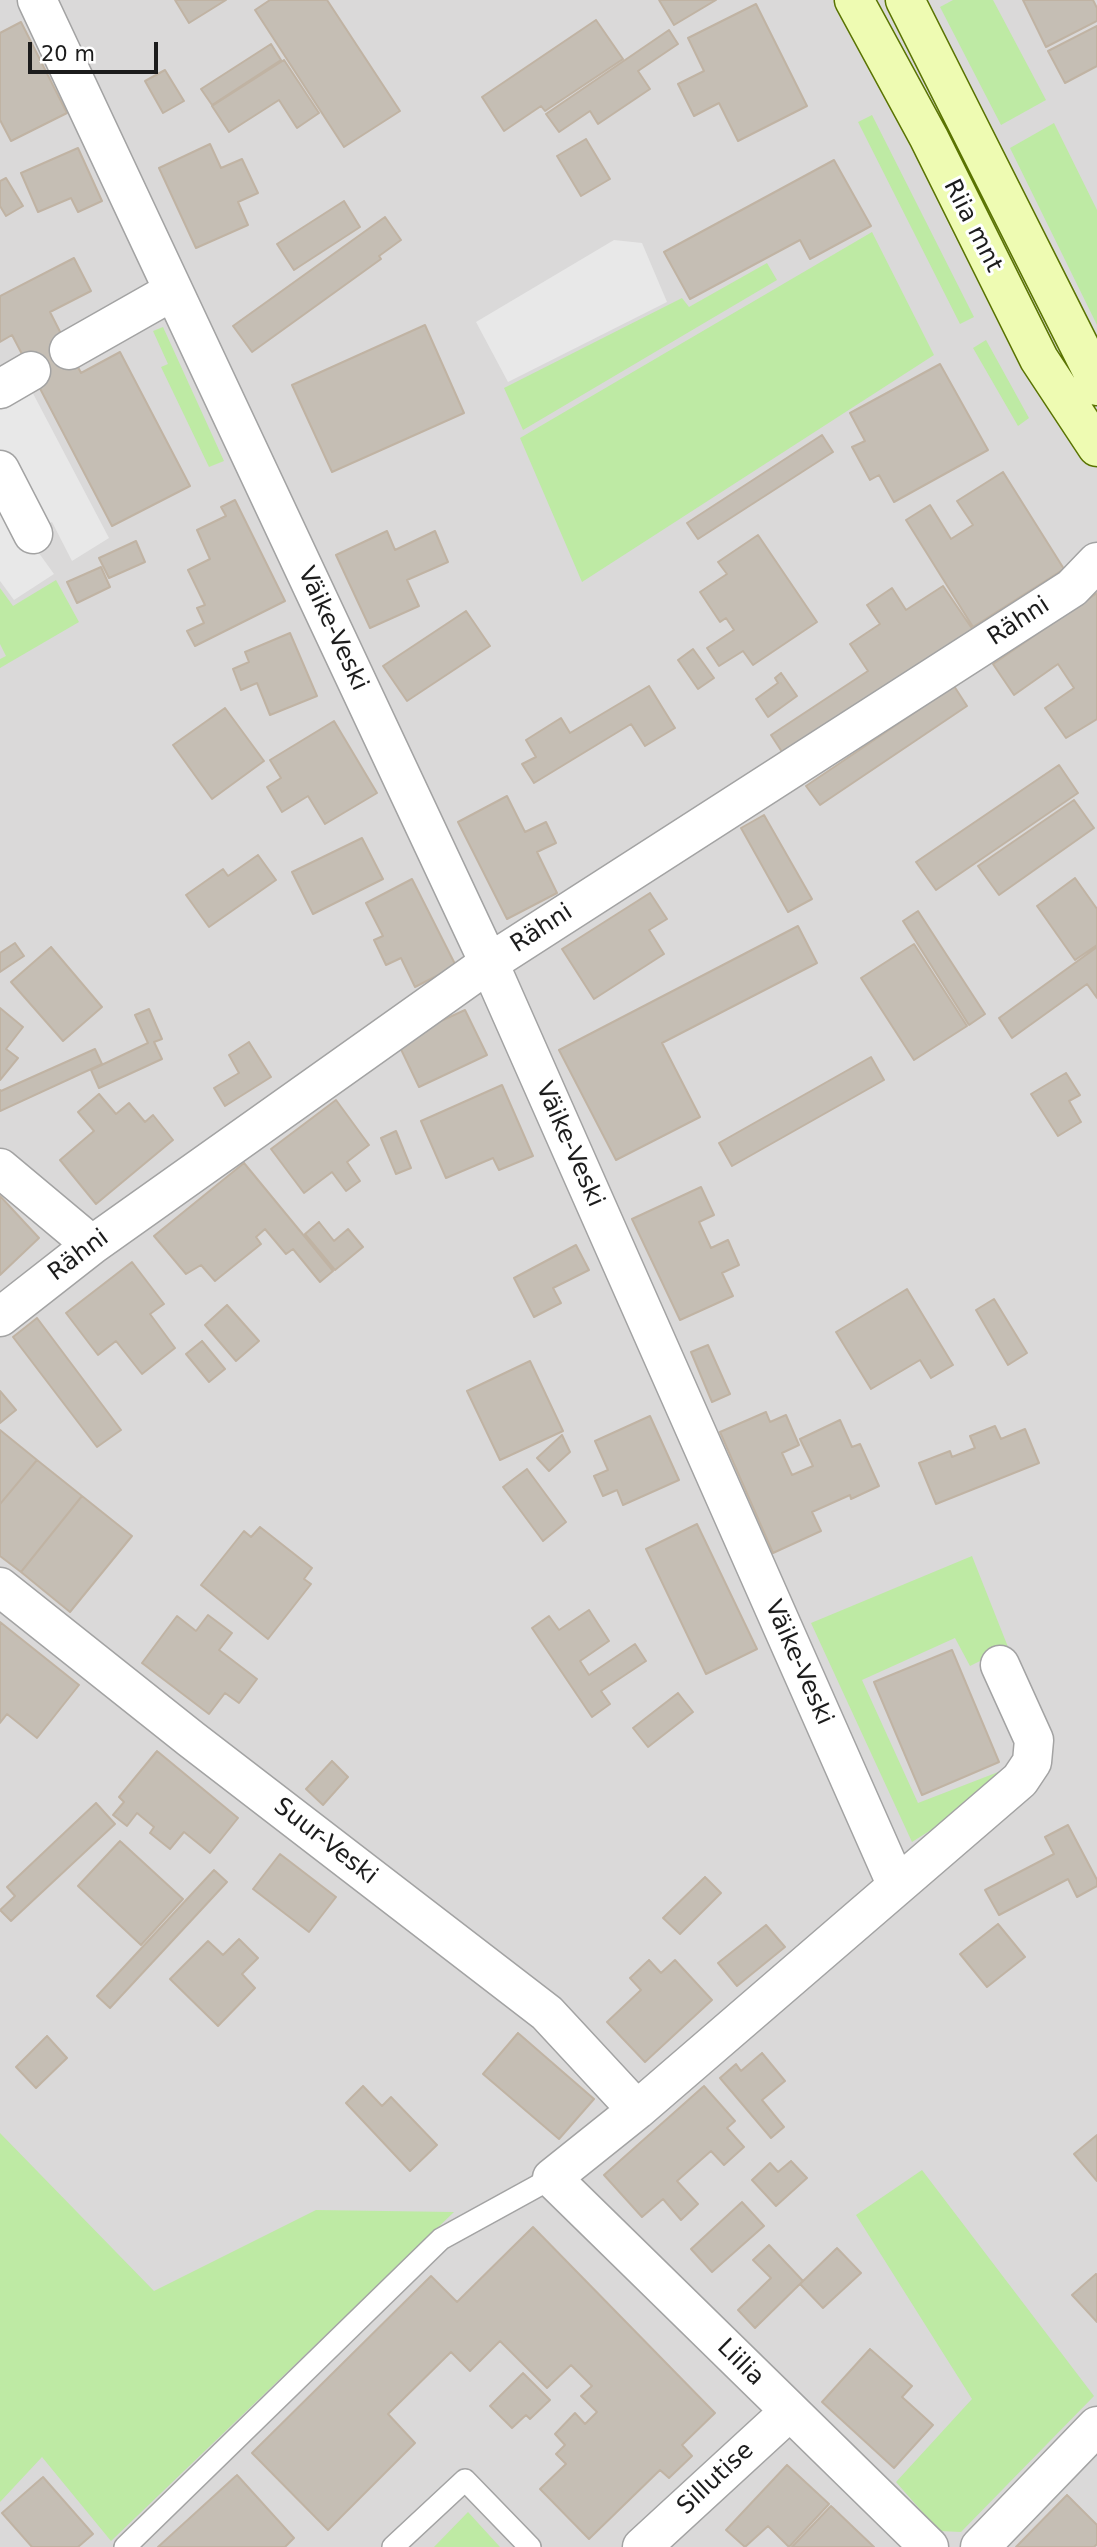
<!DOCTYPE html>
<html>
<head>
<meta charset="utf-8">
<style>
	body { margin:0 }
	#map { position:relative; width:1097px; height:2547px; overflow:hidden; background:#eeebe1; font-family:"DejaVu Sans",sans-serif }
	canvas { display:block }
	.scale { position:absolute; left:28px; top:42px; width:130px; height:32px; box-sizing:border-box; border:4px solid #1c1c1c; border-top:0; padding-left:9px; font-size:21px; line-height:24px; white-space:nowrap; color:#1c1c1c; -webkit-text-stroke:5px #fff; paint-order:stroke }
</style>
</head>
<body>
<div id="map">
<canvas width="1097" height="2547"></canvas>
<div class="scale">20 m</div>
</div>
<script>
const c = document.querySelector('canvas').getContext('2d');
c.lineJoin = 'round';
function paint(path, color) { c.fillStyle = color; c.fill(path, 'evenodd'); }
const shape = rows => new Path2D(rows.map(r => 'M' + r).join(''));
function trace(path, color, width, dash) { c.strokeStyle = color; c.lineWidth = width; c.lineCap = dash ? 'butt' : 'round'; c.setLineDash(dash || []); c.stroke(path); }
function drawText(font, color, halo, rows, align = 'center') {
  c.font = font + ' "DejaVu Sans",sans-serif'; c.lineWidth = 6; c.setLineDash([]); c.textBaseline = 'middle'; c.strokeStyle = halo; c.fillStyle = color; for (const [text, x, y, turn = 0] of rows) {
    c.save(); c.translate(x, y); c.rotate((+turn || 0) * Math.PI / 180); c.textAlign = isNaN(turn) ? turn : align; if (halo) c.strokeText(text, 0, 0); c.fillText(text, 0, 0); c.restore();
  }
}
const residential = shape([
	[0,0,1097,0,1097,2547,0,2547]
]);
const grass = shape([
	[953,0,993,0,1046,100,1001,125,940,7],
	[872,115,974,317,960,324,858,122],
	[1054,123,1097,210,1097,325,1010,148],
	[872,232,934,355,582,582,520,438],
	[767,263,777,280,523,430,504,388,682,298,689,307],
	[163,327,224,461,209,467,161,367,168,364,153,331],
	[986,340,1029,418,1018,426,973,348],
	[56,580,79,622,0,668,0,659,6,656,0,644,0,588,13,606],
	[972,1556,1008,1647,970,1666,955,1638,862,1680,918,1803,1006,1769,974,1803,912,1842,811,1623],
	[0,2133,154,2291,316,2210,454,2212,111,2541,42,2457,0,2502],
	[922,2170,1094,2396,961,2532,939,2531,896,2482,972,2399,856,2215],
	[468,2512,500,2547,434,2547]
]);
const parking = shape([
	[614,240,642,243,667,302,508,382,476,322],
	[27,382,109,538,72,561,52,522,29,534,0,485,0,397],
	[0,499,54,574,14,600,0,581]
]);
const building = shape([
	[175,0,226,0,189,23,175,0],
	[270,0,327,0,400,111,344,147,255,10,270,0],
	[659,0,716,0,674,25,659,0],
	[1023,0,1093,0,1097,8,1097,21,1046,47,1023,0],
	[756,4,807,106,738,141,719,103,694,116,678,84,704,71,688,38,756,4],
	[596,20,623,59,545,111,541,106,504,131,482,97,596,20],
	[21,22,67,113,11,141,0,120,0,33,21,22],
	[1097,26,1097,66,1065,83,1048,51,1097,26],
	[669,30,678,44,638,71,650,89,598,124,590,111,559,132,546,114,669,30],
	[271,44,281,60,212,105,201,89,271,44],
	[284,60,319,113,297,128,279,100,229,132,212,106,284,60],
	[165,70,184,101,163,113,145,81,165,70],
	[586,139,610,179,581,196,557,156,586,139],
	[210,144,221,168,242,159,258,193,238,202,248,225,196,248,159,168,210,144],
	[78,148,102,201,78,212,71,198,38,212,21,173,78,148],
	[834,160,871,226,810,259,800,240,690,299,664,252,834,160],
	[6,178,23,206,6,216,0,206,0,181,6,178],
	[344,201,360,227,294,270,277,244,344,201],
	[385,217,401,240,379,256,381,259,252,352,233,326,385,217],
	[74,258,91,291,50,312,81,373,120,352,190,486,112,526,12,335,0,342,0,296,74,258],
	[425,325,464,413,332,472,292,385,425,325],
	[940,364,988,450,894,502,879,475,870,480,852,447,865,441,850,413,940,364],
	[822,435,833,452,698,539,687,523,822,435],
	[1003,472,1064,569,973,627,906,520,930,505,951,539,973,525,957,501,1003,472],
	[235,500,285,601,195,646,187,631,204,623,197,608,205,605,188,570,210,559,197,530,226,516,221,507,235,500],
	[387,531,395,550,435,531,448,562,407,580,419,606,370,628,336,555,387,531],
	[758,535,817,622,753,665,743,651,719,666,707,648,734,630,726,618,720,622,700,592,727,574,718,562,758,535],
	[136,541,145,562,109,578,99,558,136,541],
	[101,567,110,587,77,603,67,582,101,567],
	[943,586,973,630,784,755,771,735,868,671,850,644,880,624,867,605,892,588,906,610,943,586],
	[1097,593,1097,719,1066,738,1045,708,1074,688,1058,664,1014,695,993,664,1097,593],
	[466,611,490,646,407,701,383,666,466,611],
	[290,633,317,696,270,715,257,683,241,690,233,669,249,662,245,652,290,633],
	[693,649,714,678,698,689,678,660,693,649],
	[781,673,797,696,768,717,756,699,778,683,775,678,781,673],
	[649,686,675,728,645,746,631,724,534,783,522,764,536,757,526,740,561,718,570,733,649,686],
	[954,686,967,706,820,805,806,786,954,686],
	[225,708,264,761,212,799,173,745,225,708],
	[334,721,377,793,325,824,308,796,282,812,267,787,281,778,270,760,334,721],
	[1059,765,1078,793,936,890,916,862,1059,765],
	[507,796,525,832,546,822,556,843,537,852,557,893,507,919,458,822,507,796],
	[1074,800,1094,828,999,895,978,866,1074,800],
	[764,815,812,899,788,912,741,828,764,815],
	[362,838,383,879,313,914,292,872,362,838],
	[258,855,276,880,209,927,186,895,223,869,228,876,258,855],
	[1075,878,1097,909,1097,945,1075,960,1037,906,1075,878],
	[412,879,456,966,415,987,401,958,386,965,374,940,383,936,366,903,412,879],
	[650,893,667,919,649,930,664,954,594,999,562,949,650,893],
	[918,911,985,1014,969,1025,903,921,918,911],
	[798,926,817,963,662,1043,700,1117,616,1160,559,1050,798,926],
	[15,943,24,956,0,972,0,953,15,943],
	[914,944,967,1026,914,1060,861,978,914,944],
	[51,947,102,1007,63,1041,11,982,51,947],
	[1097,947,1097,998,1087,984,1012,1038,999,1018,1097,947],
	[0,1008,23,1027,6,1049,18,1058,0,1080,0,1008],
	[149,1009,162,1039,154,1042,162,1059,99,1088,91,1070,148,1043,135,1015,149,1009],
	[465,1010,487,1055,419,1087,397,1041,465,1010],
	[249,1042,271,1077,225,1106,214,1088,239,1073,229,1055,249,1042],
	[95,1049,102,1064,0,1111,0,1090,1,1091,95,1049],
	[871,1057,884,1080,732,1166,719,1143,871,1057],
	[1066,1073,1080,1095,1069,1101,1081,1122,1058,1136,1031,1094,1066,1073],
	[502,1085,533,1156,499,1170,493,1158,446,1178,421,1121,502,1085],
	[99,1094,116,1114,129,1103,145,1122,153,1115,173,1140,96,1204,60,1160,94,1131,78,1112,99,1094],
	[336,1100,369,1145,347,1162,360,1181,346,1191,332,1172,304,1193,271,1149,336,1100],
	[396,1131,411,1168,396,1174,381,1138,396,1131],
	[244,1163,333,1271,320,1282,293,1249,286,1254,265,1229,256,1237,261,1244,215,1281,201,1265,186,1274,154,1236,244,1163],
	[701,1187,714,1215,699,1222,711,1248,728,1240,739,1265,722,1273,733,1296,680,1320,632,1219,701,1187],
	[0,1196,39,1238,0,1275,0,1196],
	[319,1222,334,1241,348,1229,363,1247,335,1270,305,1234,319,1222],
	[576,1245,589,1270,553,1288,561,1303,534,1317,514,1278,576,1245],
	[132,1262,164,1304,150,1314,175,1348,142,1374,116,1341,98,1355,66,1313,132,1262],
	[907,1289,953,1365,931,1378,920,1360,871,1389,836,1332,907,1289],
	[994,1299,1027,1353,1008,1365,976,1310,994,1299],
	[227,1305,259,1341,236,1361,205,1325,227,1305],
	[37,1318,121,1430,97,1447,13,1337,37,1318],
	[202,1341,225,1369,209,1382,186,1354,202,1341],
	[708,1345,730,1394,712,1402,691,1352,708,1345],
	[530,1361,563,1431,500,1460,467,1391,530,1361],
	[0,1391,16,1410,0,1423,0,1391],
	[766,1412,770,1422,786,1415,799,1445,782,1453,792,1475,813,1466,800,1439,840,1420,852,1447,860,1444,879,1486,851,1499,850,1495,812,1512,821,1531,773,1553,720,1432,766,1412],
	[650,1416,679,1480,623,1505,617,1490,603,1496,594,1476,608,1470,595,1441,650,1416],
	[995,1426,1001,1439,1025,1429,1039,1463,936,1504,919,1463,950,1451,952,1457,975,1448,970,1436,995,1426],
	[0,1430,37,1460,0,1504,0,1430],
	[562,1435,570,1452,549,1471,537,1458,562,1435],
	[37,1460,82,1496,21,1572,0,1556,0,1504,37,1460],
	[527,1469,566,1522,543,1541,503,1487,527,1469],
	[82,1496,132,1536,70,1612,21,1572,82,1496],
	[697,1524,757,1649,706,1674,646,1549,697,1524],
	[260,1527,312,1568,304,1579,311,1584,268,1639,201,1585,244,1531,251,1537,260,1527],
	[589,1610,609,1641,580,1661,589,1675,635,1644,646,1661,601,1691,610,1704,592,1717,532,1628,549,1616,559,1630,589,1610],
	[208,1615,232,1633,219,1650,257,1679,239,1703,225,1693,209,1714,142,1663,177,1616,196,1631,208,1615],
	[0,1622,79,1685,37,1738,7,1714,0,1723,0,1622],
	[952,1650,999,1762,922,1795,874,1682,952,1650],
	[678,1693,693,1712,648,1747,633,1728,678,1693],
	[157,1751,238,1818,210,1853,184,1832,170,1849,150,1833,154,1827,137,1813,127,1826,113,1815,124,1802,119,1797,157,1751],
	[332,1761,348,1777,323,1805,306,1789,332,1761],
	[96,1803,115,1824,11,1921,0,1910,15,1896,7,1887,96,1803],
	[1068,1825,1097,1880,1097,1886,1077,1897,1068,1879,999,1915,985,1890,1054,1854,1045,1837,1068,1825],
	[120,1841,183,1899,141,1945,78,1886,120,1841],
	[280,1854,336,1897,309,1932,253,1889,280,1854],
	[214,1870,227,1882,110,2008,97,1996,214,1870],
	[705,1877,721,1893,680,1934,663,1918,705,1877],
	[998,1924,1025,1957,987,1987,960,1954,998,1924],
	[766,1925,785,1947,737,1986,718,1963,766,1925],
	[239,1939,258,1958,242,1974,255,1988,218,2026,170,1979,208,1941,223,1955,239,1939],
	[649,1960,661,1973,675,1960,712,2000,645,2062,607,2022,641,1990,630,1978,649,1960],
	[518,2033,594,2099,559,2139,483,2074,518,2033],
	[47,2036,67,2058,36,2088,16,2067,47,2036],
	[762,2053,785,2081,762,2100,784,2127,771,2138,720,2078,736,2064,741,2071,762,2053],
	[363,2086,382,2106,391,2097,437,2145,410,2171,346,2103,363,2086],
	[704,2086,735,2121,727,2128,744,2147,724,2165,711,2151,677,2181,698,2204,681,2220,663,2199,642,2217,604,2175,704,2086],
	[1097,2135,1097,2181,1074,2154,1097,2135],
	[791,2161,807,2178,776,2206,752,2180,770,2163,778,2172,791,2161],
	[742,2202,764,2226,712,2272,691,2249,742,2202],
	[533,2227,715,2413,682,2445,692,2456,669,2478,660,2470,589,2539,540,2489,566,2464,556,2454,565,2445,555,2434,575,2413,585,2424,597,2412,581,2396,592,2386,571,2365,547,2388,500,2341,470,2371,451,2352,388,2414,415,2443,328,2530,252,2453,431,2276,457,2302,533,2227],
	[769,2245,803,2281,755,2328,738,2310,771,2278,753,2260,769,2245],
	[837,2248,861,2273,823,2308,800,2284,837,2248],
	[1096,2274,1097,2275,1097,2322,1072,2295,1096,2274],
	[870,2349,912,2386,902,2397,933,2425,894,2468,822,2402,870,2349],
	[523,2373,550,2400,530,2419,526,2415,512,2428,490,2406,523,2373],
	[787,2465,829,2504,789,2547,768,2526,745,2547,726,2530,787,2465],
	[237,2475,294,2538,285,2547,158,2547,237,2475],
	[43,2477,93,2534,78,2547,32,2547,2,2513,43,2477],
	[1067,2495,1097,2525,1097,2544,1094,2547,1016,2547,1067,2495],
	[831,2506,874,2547,792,2547,831,2506]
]);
const service = shape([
	[125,2547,441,2239,552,2178],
	[393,2547,465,2480,530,2547]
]);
const minor = shape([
	[37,0,489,963,897,1886,637,2110,552,2178,929,2547],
	[69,350,173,291],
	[0,389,31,371],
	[0,470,33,534],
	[0,1168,92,1245],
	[0,1317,92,1245,489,963,1072,588,1097,562],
	[0,1587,191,1739,547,2013,637,2110],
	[897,1886,1020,1780,1032,1762,1034,1740,1000,1665],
	[642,2547,790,2411],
	[980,2547,1097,2426]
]);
const secondary = shape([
	[854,0,929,138,1039,359,1097,447],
	[905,0,1092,371,1097,386]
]);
const streetNames = [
	["Riia mnt",972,226,63],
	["Rähni",1019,622,-33],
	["Väike-Veski",332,629,65],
	["Rähni",542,929,-33],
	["Väike-Veski",569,1145,66],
	["Rähni",79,1256,-37],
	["Väike-Veski",798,1663,66],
	["Suur-Veski",325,1842,38],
	["Liilia",740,2363,45],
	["Sillutise",716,2479,-43]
];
paint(residential, '#dad9d9');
paint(grass, '#beeaa4');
paint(parking, '#e8e8e8');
paint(building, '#c5beb4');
trace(building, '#c0b3a3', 2);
trace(service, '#a3a3a3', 24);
trace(minor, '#a3a3a3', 41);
trace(secondary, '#5a7402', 41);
trace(service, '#fff', 21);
trace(minor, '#fff', 38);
trace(secondary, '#eefbb2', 38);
drawText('24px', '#1c1c1c', '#fff', streetNames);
</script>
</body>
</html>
